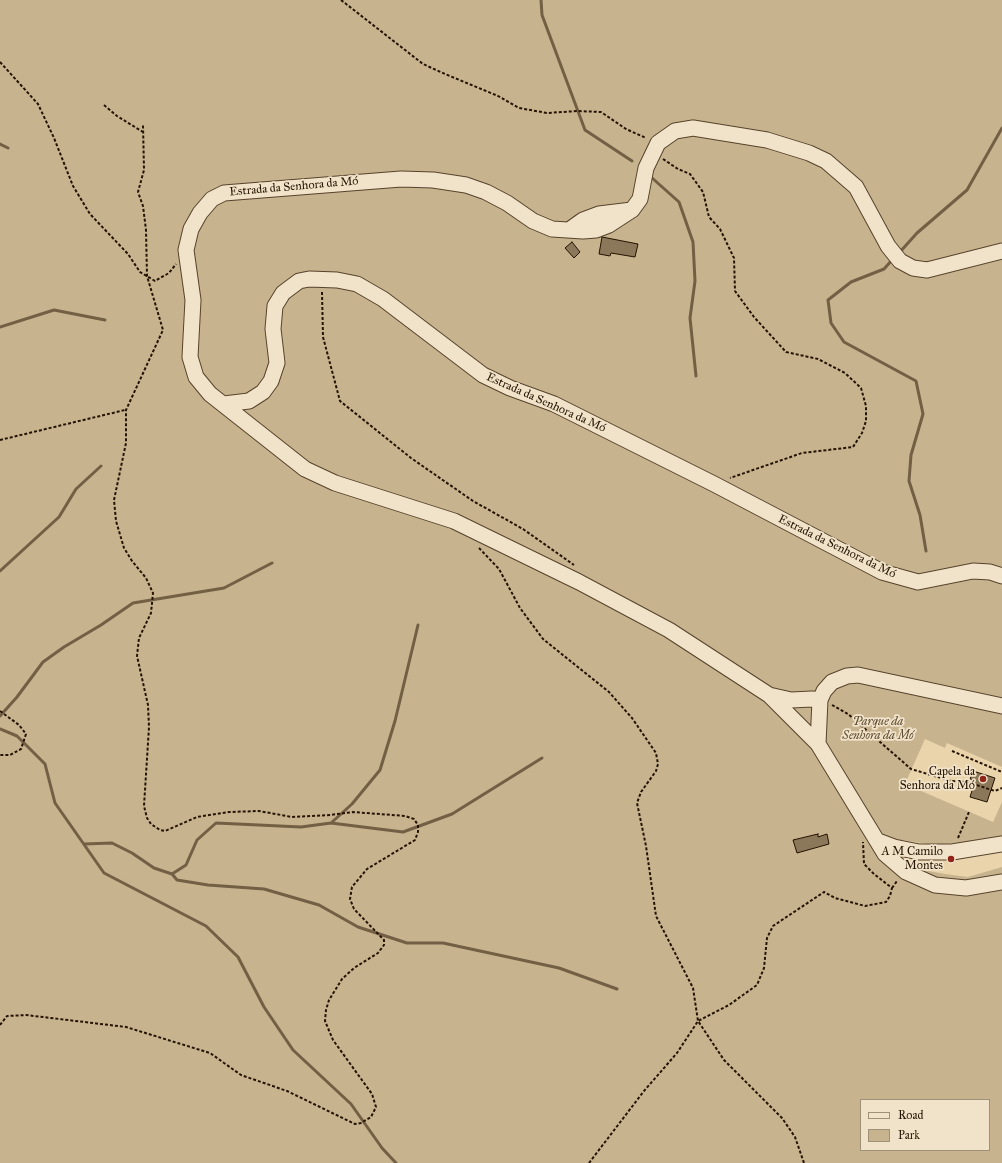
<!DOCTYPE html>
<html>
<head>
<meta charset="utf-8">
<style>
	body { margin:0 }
	#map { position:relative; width:1002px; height:1163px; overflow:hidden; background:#ead4ac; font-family:"IM FELL Great Primer",serif }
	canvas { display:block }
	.legend { position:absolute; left:860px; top:1099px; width:130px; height:52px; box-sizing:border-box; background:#f1e3c9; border:1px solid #9f9079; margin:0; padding:5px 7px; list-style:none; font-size:12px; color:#241300 }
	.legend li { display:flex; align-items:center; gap:8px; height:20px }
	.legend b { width:20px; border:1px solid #9f9079 }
</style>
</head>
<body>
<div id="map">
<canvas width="1002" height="1163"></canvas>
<ul class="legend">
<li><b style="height:5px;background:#f1e3c9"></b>Road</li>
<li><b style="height:11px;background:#c8b38f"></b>Park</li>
</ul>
</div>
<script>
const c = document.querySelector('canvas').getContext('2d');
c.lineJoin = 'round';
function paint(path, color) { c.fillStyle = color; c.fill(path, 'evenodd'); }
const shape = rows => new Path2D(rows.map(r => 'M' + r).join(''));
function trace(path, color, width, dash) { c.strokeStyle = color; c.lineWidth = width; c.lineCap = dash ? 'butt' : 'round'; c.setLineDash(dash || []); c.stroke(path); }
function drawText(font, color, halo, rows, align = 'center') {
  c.font = font + ' "IM FELL Great Primer",serif'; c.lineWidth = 3.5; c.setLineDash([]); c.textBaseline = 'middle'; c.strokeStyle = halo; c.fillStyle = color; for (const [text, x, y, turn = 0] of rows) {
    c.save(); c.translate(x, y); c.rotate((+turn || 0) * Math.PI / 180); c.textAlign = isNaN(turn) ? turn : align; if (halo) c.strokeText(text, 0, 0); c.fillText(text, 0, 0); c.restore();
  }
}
const green = shape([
	[0,0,1002,0,1002,767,947,743,945,748,925,739,905,784,993,822,1002,802,1002,839,935,845,901,840,898,856,923,870,945,874,968,877,1002,867,1002,1163,0,1163],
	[861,1100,989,1100,989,1150,861,1150]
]);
const stream = shape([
	[541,0,542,15,585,130,632,161],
	[0,144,8,148],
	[651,177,679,202,693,242,695,281,690,318,696,376],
	[899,253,917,233,967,190,1002,128],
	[892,260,884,269,851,282,828,300,831,323,844,342,916,381,923,414,911,455,909,481,920,515,926,551],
	[0,327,54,310,105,320],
	[0,571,59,517,76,489,101,466],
	[0,716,17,697,43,662,64,647,101,625,133,603,224,588,272,563],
	[0,729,17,736,45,764,55,803,104,873,206,926,238,957,264,1007,293,1050,351,1104,382,1148,396,1163],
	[331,823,352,804,380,770,395,721,418,625],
	[84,844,112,843,132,853,154,868,172,874,186,865,197,840,216,823,301,827,331,823,403,832,452,814,542,758],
	[172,874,177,880,208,885,264,889,319,905,358,927,407,943,443,943,559,968,617,989]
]);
const building = shape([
	[602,237,638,244,635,257,611,253,610,256,599,254,602,237],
	[572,242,580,252,574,258,565,248,572,242],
	[973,771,995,778,987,802,970,797,975,781,970,779,973,771],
	[818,834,818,837,827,834,829,844,797,853,793,840,818,834]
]);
const path = shape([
	[341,0,423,64,445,74,498,96,519,108,547,113,578,111,601,112,626,129,646,138],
	[0,62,38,104,54,138,73,186,90,214,128,254,140,272,155,281,169,273,176,264],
	[104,105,117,116,143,132],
	[663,159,678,169,690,174,703,192,709,217,720,229,734,258,735,291,754,317,786,352,818,359,845,373,861,388,866,406,866,421,862,433,853,447,802,453,730,478],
	[322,292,323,337,340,401,411,458,473,501,523,529,574,565],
	[0,440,125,410],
	[479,548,499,569,520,608,543,639,609,692,632,718,656,753,658,764,656,771,641,792,637,803,646,846,656,916,693,988,698,1021,724,1060,782,1118,795,1137,804,1163],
	[832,705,848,714,911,769,951,781,967,782,995,791,1002,788],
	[0,711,19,725,26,734,21,749,10,755,0,755],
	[952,751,1002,772],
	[958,838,969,812],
	[892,888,897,881],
	[0,1025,7,1016,26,1015,126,1027,210,1053,241,1075,287,1091,355,1124,361,1123,371,1117,376,1107,372,1094,333,1040,325,1021,326,1010,329,1000,342,979,354,968,378,953,384,945,384,940,354,909,350,899,352,887,367,869,415,840,418,832,418,825,414,819,405,816,353,812,330,815,292,817,259,811,229,812,197,817,165,831,160,830,151,824,147,818,144,806,149,727,148,705,137,656,139,638,151,613,153,593,146,578,132,561,124,548,116,521,114,500,126,443,126,410,163,330,147,276,146,230,143,206,138,192,144,170,143,125],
	[589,1163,644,1091,677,1053,698,1021,729,1005,757,985,764,968,767,938,773,926,824,892,835,898,865,906,886,902,890,896,892,888,874,874,864,864,863,842]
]);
const minor = shape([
	[569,230,583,220,599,214,632,210],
	[1002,251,927,270,913,268,900,261,888,246,856,187,826,161,809,153,767,140,693,128,675,131,658,143,646,168,640,199,632,210,609,225,596,230,583,231,552,229,533,221,507,203,486,192,466,185,433,180,401,179,224,193,212,199,200,213,191,229,186,250,193,300,190,357,196,377,210,394,305,469,335,483,454,521,579,582,669,630,769,695,818,744,885,854,906,872,935,885,966,888,1002,882],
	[224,404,249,401,263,392,271,381,277,363,273,329,275,306,283,293,299,281,309,279,337,280,357,284,383,299,483,375,510,388,554,404,714,484,882,572,918,582,973,571,990,572,1002,576],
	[769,695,791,700,812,699,820,700],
	[818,744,820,700,824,691,832,682,847,676,858,675,1002,706],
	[878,841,894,847,919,852,952,852,1002,844]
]);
const markers = [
	[983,779,4,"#8f2418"],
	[951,859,4,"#8f2418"]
];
const streetNames = [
	["Estrada da Senhora da Mó",294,187,-5],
	["Estrada da Senhora da Mó",546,403,24],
	["Estrada da Senhora da Mó",837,547,26]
];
const parkNames = [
	["Parque da",878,722],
	["Senhora da Mó",878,736]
];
const poiNames = [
	["Capela da",975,772],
	["Senhora da Mó",975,786],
	["A M Camilo",943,852],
	["Montes",943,866]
];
paint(green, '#c8b38f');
trace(stream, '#735f44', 3);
paint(building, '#8b7759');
trace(building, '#241300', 1);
trace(minor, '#56432b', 17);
trace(path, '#241300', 2, [3, 2]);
trace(minor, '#f1e3c9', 15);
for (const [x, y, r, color] of markers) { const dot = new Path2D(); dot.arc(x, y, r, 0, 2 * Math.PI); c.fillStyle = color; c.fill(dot); trace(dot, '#f1e3c9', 1.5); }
drawText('12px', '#241300', '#f1e3c9', streetNames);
drawText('italic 12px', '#5d4b32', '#f1e3c9', parkNames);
drawText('12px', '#241300', '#f1e3c9', poiNames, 'right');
</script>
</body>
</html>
